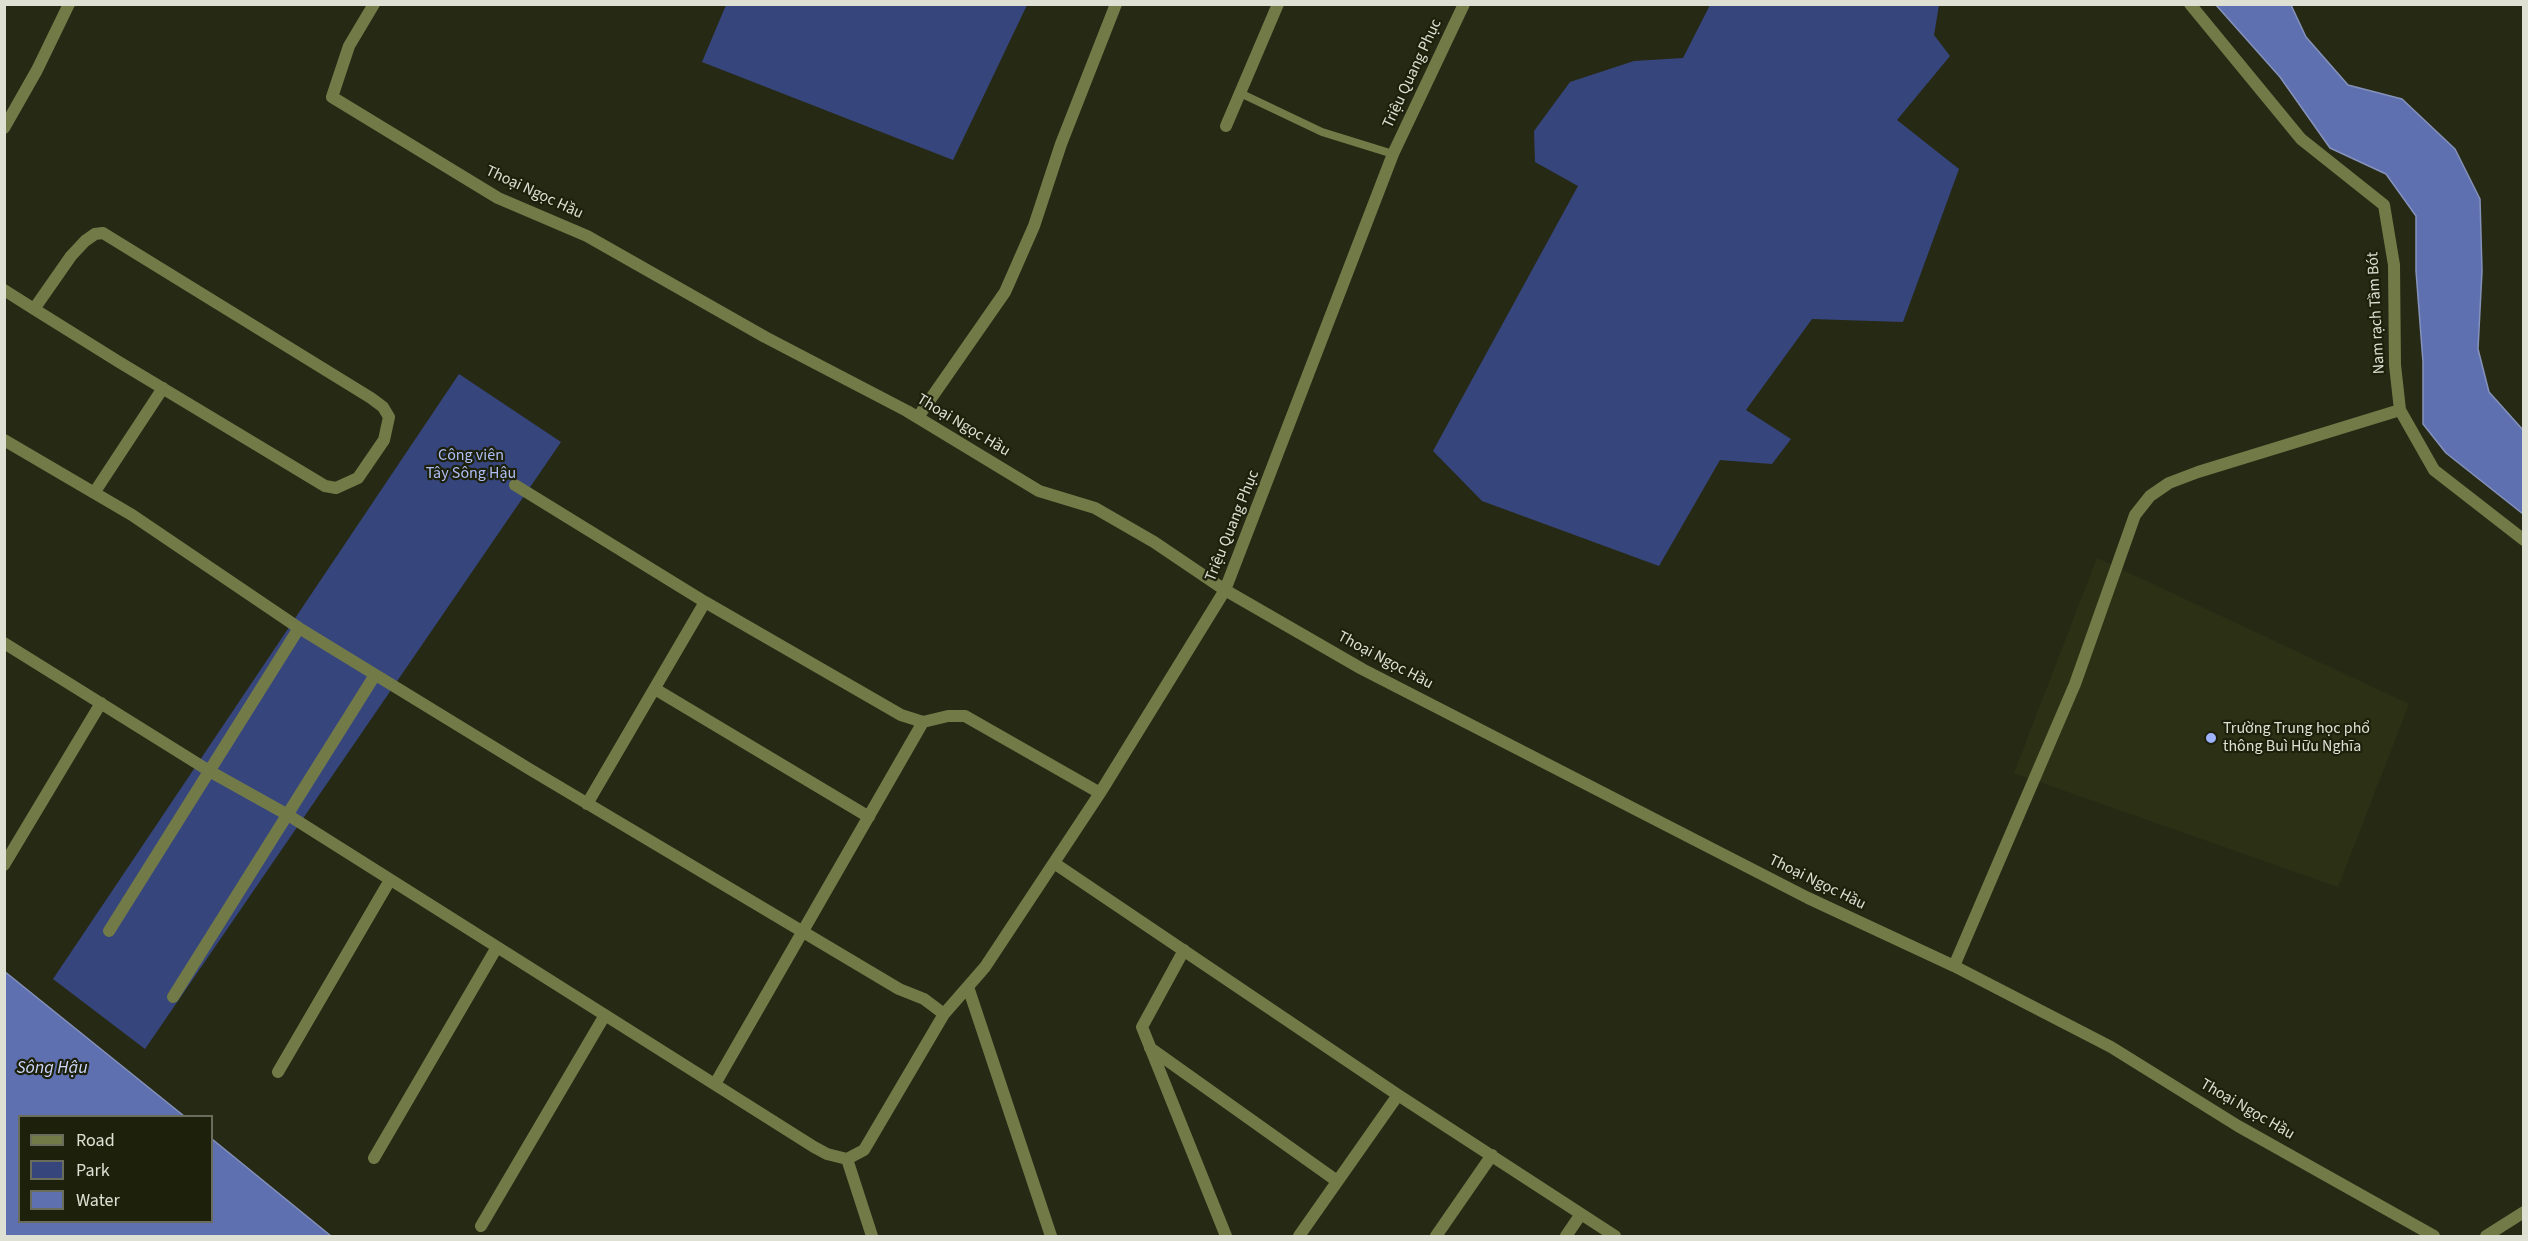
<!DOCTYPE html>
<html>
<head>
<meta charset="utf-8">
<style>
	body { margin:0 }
	#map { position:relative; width:2528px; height:1241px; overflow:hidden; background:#262a15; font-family:"Source Sans 3",sans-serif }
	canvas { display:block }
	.frame { position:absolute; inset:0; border:6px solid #dde0d2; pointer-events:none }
	.legend { position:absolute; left:18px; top:1115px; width:195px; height:108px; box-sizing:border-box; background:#1d200b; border:2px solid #6a6d5b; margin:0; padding:8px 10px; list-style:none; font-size:18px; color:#dde0d2 }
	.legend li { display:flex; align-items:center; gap:12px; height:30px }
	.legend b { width:30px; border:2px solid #6a6d5b }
</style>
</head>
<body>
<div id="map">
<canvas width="2528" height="1241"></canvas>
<div class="frame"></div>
<ul class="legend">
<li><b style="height:8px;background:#727b48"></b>Road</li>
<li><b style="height:16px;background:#37457d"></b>Park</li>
<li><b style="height:16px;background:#5f70b1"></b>Water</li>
</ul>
</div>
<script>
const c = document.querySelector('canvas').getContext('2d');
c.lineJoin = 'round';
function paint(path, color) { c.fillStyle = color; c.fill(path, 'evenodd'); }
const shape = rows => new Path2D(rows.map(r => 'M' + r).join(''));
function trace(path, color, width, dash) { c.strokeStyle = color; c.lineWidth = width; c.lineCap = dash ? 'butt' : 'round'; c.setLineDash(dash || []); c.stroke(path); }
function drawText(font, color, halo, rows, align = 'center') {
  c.font = font + ' "Source Sans 3",sans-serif'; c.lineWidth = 4.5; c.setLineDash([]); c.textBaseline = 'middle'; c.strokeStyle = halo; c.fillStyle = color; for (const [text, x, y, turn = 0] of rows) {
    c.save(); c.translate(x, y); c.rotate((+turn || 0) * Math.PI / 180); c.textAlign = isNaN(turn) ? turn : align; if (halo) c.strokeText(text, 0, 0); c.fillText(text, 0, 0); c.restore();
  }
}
const built = shape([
	[2097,558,2409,704,2338,887,2014,773]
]);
const green = shape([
	[726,5,726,4,1027,5,953,160,702,62],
	[1710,5,1939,5,1934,35,1950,56,1897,120,1959,169,1903,322,1812,319,1746,410,1791,439,1772,464,1720,460,1659,566,1482,501,1433,451,1578,186,1535,162,1534,131,1570,82,1634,61,1683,58],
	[459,374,561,442,145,1049,53,979]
]);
const water = shape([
	[2216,5,2291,5,2306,37,2348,85,2402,99,2455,149,2480,199,2482,271,2478,349,2489,392,2523,430,2523,514,2446,453,2423,424,2423,362,2416,271,2416,216,2386,174,2330,148,2280,77,2216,5],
	[4,971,184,1116,20,1116,20,1222,212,1222,212,1139,331,1236,5,1236,4,971]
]);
const lane = shape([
	[1240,93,1322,132,1393,154]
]);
const street = shape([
	[374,4,349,46,332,97,498,198,587,236,765,337,907,411,1039,491,1095,508,1154,542,1225,590,1362,669,1808,898,1954,966,2111,1047,2238,1126,2434,1236],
	[2190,4,2301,139,2384,205,2394,265,2395,365,2400,410,2434,470,2524,540],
	[1226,126,1278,4],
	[4,128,37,70,69,4],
	[4,290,34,309,119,362,325,486,336,488,358,478,384,440,389,417,383,407,371,398,103,233,95,234,85,241,71,256,34,309],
	[918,417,1005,292,1034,226,1061,144,1116,4],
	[4,440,132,515,299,628,531,770,899,989,924,999,944,1014],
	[515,485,705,602,901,715,923,722,948,716,965,716,1100,793],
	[94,493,163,388],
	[4,643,211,772,288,815,814,1147,827,1154,847,1159,864,1150,944,1014,985,967,1100,793,1225,590,1393,154,1464,4],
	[655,689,869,817],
	[587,804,705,602],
	[1054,863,1398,1095,1615,1236],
	[4,865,101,703],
	[109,931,299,628],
	[1184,950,1142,1027,1226,1236],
	[1954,966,2075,684,2135,515,2150,496,2169,483,2198,472,2400,410],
	[968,987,1051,1236],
	[173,997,375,675],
	[1150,1048,1337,1181],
	[278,1072,390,880],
	[715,1084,923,722],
	[374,1158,497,947],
	[847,1159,872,1236],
	[481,1226,605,1015],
	[1299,1236,1398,1095],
	[1436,1236,1492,1155],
	[1566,1236,1581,1214],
	[2486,1236,2524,1212]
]);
const markers = [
	[2211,738,6,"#9eb3fd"]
];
const streetNames = [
	["Triệu Quang Phục",1413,74,-65],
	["Thoại Ngọc Hầu",534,193,25],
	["Nam rạch Tầm Bót",2377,313,-93],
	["Thoại Ngọc Hầu",963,426,31],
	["Triệu Quang Phục",1233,526,-68],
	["Thoại Ngọc Hầu",1385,661,28],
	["Thoại Ngọc Hầu",1817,883,26],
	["Thoại Ngọc Hầu",2247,1110,30]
];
const parkNames = [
	["Công viên",471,456],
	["Tây Sông Hậu",471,474]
];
const poiNames = [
	["Trường Trung học phổ",2223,729],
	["thông Buì Hữu Nghĩa",2223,747]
];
const waterNames = [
	["Sông Hậu",52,1069]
];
paint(built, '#2c3115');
paint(green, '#37457d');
paint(water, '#5f70b1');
trace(water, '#8592bb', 1.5);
trace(lane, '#727b48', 8);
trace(street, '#727b48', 12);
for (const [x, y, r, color] of markers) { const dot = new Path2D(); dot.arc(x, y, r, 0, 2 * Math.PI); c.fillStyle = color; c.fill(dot); trace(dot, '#1d200b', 2); }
drawText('16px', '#dde0d2', '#1d200b', streetNames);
drawText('16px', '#aebef5', '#1d200b', parkNames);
drawText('16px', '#dde0d2', '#1d200b', poiNames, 'left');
drawText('italic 18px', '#cdd8fe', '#1d200b', waterNames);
</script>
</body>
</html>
